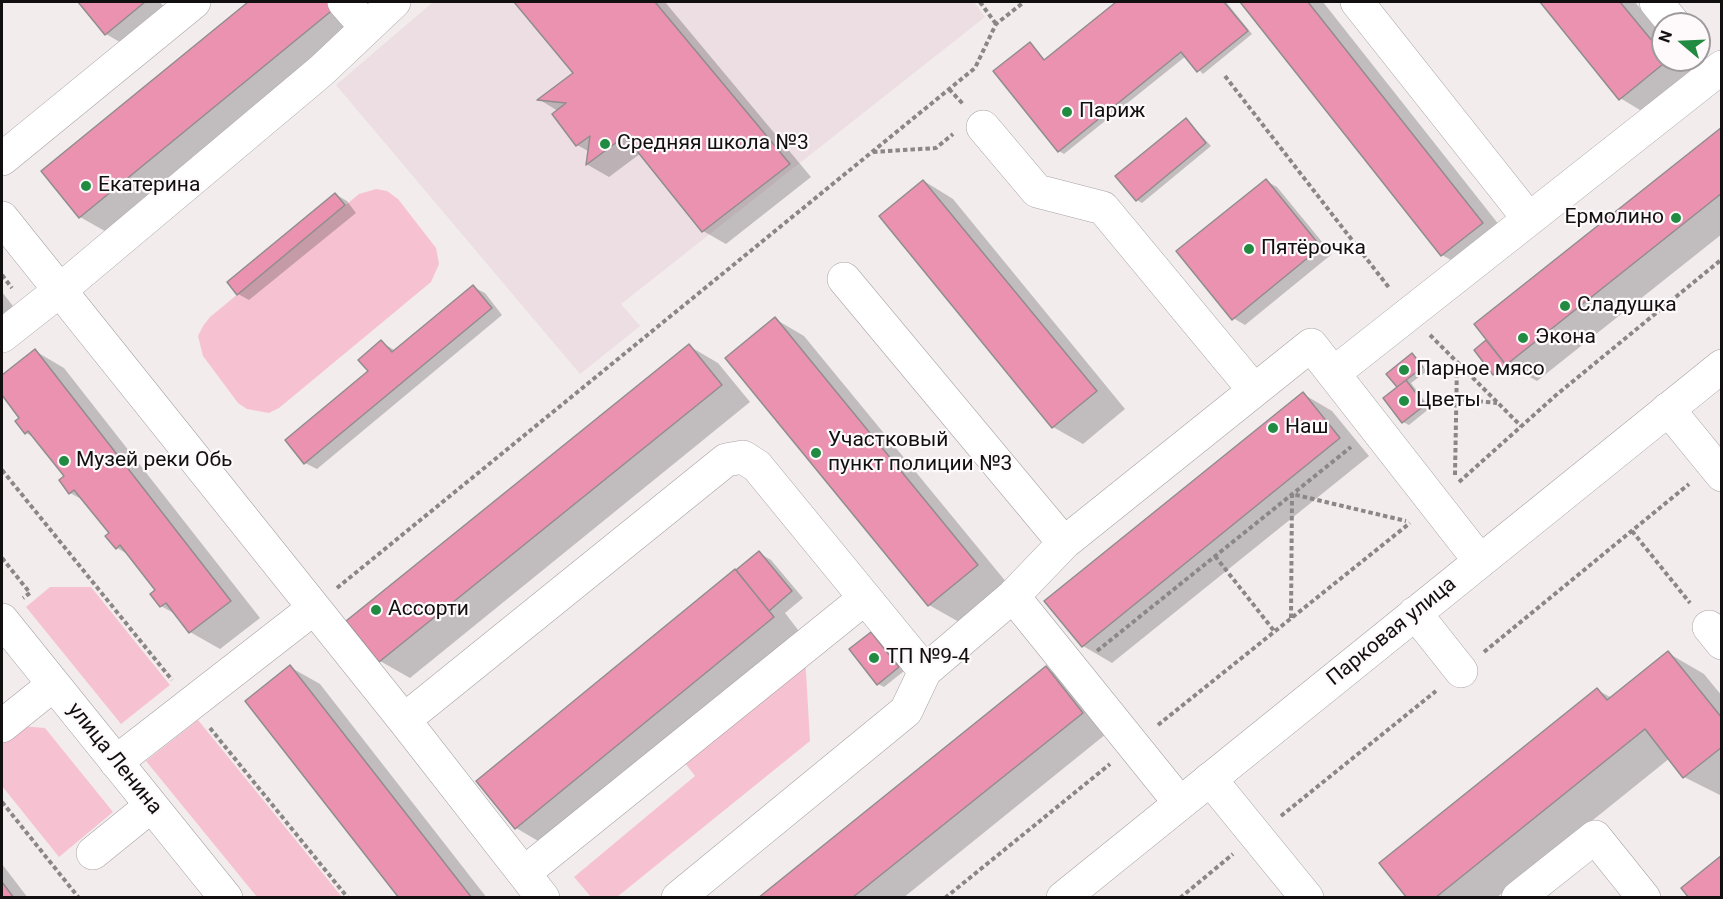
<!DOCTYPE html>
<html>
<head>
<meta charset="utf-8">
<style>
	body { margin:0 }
	#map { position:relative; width:1723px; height:899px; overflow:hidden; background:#f2eced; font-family:Roboto,sans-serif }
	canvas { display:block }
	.frame { position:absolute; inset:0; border:3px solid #110f0f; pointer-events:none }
	.north { position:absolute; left:1651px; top:12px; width:60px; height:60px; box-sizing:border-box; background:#fef9fb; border:2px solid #9f9b9d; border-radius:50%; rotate:289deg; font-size:16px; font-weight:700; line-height:24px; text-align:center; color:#110f0f }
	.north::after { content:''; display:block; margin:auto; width:21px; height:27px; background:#218b42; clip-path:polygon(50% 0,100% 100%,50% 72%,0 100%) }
</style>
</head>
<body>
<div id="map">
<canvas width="1723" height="899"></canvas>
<div class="frame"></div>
<div class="north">N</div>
</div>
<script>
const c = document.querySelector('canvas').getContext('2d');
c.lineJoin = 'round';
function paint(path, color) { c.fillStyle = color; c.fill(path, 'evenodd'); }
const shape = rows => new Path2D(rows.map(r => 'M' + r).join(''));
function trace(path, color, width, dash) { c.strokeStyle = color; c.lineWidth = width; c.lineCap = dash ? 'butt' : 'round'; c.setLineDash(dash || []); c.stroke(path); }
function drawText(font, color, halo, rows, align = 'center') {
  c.font = font + ' Roboto,sans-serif'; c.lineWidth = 4.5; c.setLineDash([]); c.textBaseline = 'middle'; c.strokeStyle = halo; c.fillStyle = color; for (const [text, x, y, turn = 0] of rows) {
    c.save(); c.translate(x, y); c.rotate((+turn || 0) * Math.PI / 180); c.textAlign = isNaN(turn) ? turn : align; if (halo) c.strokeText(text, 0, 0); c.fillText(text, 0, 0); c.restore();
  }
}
const built = shape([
	[433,2,974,2,985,17,621,304,640,326,580,374,336,85]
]);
const green = shape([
	[376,189,387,191,398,199,436,248,439,264,431,282,279,408,269,413,247,409,238,403,203,356,198,336,203,326,210,317,359,194],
	[50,587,91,587,170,685,121,724,26,607],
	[805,655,810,741,617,897,591,897,574,877,695,776,681,758],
	[198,720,342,897,257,897,146,761],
	[21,726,45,728,113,812,59,857,2,786,2,742]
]);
const shadow = shape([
	[80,2,160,2,174,19,135,51,106,34],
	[251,2,344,2,363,26,110,234,80,217,43,171],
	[516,2,665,2,811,177,726,244,703,231,641,153,609,177,588,165,590,152,577,145,558,111,540,100,575,74],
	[1119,2,1226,2,1252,34,1203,74,1186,56,1064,154,1059,151,1030,44,1046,61],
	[1242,2,1323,2,1511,240,1472,272,1442,255],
	[1542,2,1635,2,1663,36,1663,60,1682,60,1696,78,1650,116,1620,98],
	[1186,119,1211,146,1142,203,1137,200],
	[1722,129,1722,234,1537,381,1512,367,1500,377,1494,374,1476,350],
	[924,181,953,199,1125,409,1083,444,1053,427],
	[1266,181,1277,187,1332,254,1245,325,1233,318],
	[335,194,347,201,356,213,249,300,238,294],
	[473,287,485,293,502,315,317,469,305,463,370,371,381,342,396,351],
	[2,292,31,329,2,351],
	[775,319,804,336,1007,583,959,622,929,605,727,358],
	[689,346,718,363,750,402,410,678,380,661,348,622],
	[35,351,64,368,260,618,220,649,190,632,177,615,161,606,152,595,157,591,129,555,117,548,111,534,85,501,70,493,66,476,37,439,26,433,21,418,2,393,2,377],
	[1412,355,1427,371,1411,383,1430,408,1409,425,1403,422,1399,388,1388,374],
	[1303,394,1332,411,1369,456,1112,663,1083,646],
	[759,553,771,560,803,598,785,613,802,635,545,845,516,828,736,572],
	[872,633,904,671,884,687,878,684],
	[1668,653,1704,674,1722,696,1722,796,1684,777,1670,758,1496,898,1409,898,1597,690,1612,698],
	[290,667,320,684,487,898,400,898],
	[1046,668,1075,685,1111,730,903,898,760,898],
	[2,864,28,898,2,898]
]);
const building = shape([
	[78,2,145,2,105,35,78,2],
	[248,2,329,2,335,8,79,218,41,171,248,2],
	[514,2,655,2,790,164,702,232,625,136,586,165,590,136,576,146,552,114,566,103,537,100,573,73,514,2],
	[1116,2,1224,2,1248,31,1197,72,1181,52,1058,152,993,71,1030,42,1044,60,1116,2],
	[1240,2,1308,2,1483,223,1441,256,1240,2],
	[1540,2,1620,2,1663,54,1663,60,1668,60,1619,100,1540,2],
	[1186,118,1206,143,1136,201,1115,176,1186,118],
	[1722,127,1722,193,1506,365,1474,324,1722,127],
	[1266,179,1321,247,1232,320,1176,251,1266,179],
	[923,180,1097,391,1052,428,879,216,923,180],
	[335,193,345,205,237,295,227,282,335,193],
	[473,285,492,308,304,464,285,440,368,371,358,360,381,340,392,352,473,285],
	[775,317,978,565,928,606,725,358,775,317],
	[1486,340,1506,365,1493,375,1474,350,1486,340],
	[689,344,722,385,379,662,346,621,689,344],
	[35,349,231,601,189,633,166,603,160,607,150,594,155,590,120,545,116,549,105,536,109,533,74,490,69,494,59,480,64,476,28,431,25,434,15,421,19,418,2,395,2,375,35,349],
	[1412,353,1423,367,1397,387,1386,374,1412,353],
	[1406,380,1425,405,1402,423,1383,398,1406,380],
	[1303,392,1340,438,1082,647,1044,601,1303,392],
	[759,551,792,591,769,611,736,570,759,551],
	[735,569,774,617,515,829,476,781,735,569],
	[871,632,899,667,877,685,849,649,871,632],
	[1668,651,1722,718,1722,747,1683,778,1645,729,1435,898,1407,898,1379,863,1597,688,1607,700,1668,651],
	[290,665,472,898,399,898,245,701,290,665],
	[1046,666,1083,713,852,898,758,898,1046,666],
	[1722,855,1722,898,1689,898,1681,888,1722,855],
	[2,882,14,898,2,898,2,882]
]);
const path = shape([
	[980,2,996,24],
	[1225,76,1390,289],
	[949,89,963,104],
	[873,152,936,148,953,134],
	[2,275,12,288],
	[1430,335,1521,426],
	[1456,399,1497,403],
	[2,470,172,680],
	[1455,475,1457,363],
	[1459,482,1555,396,1722,259],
	[1632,531,1690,603],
	[1215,556,1275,632],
	[2,558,30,593,23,598],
	[337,588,975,68,996,24,1024,2],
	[1291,618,1292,494,1406,521],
	[1097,651,1351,447],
	[1484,652,1689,484],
	[1158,725,1410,523],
	[210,728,348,898],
	[2,802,79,898],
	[1281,816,1436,691],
	[945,898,1110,764],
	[1180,898,1233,854]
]);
const minor = shape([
	[344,2,366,27],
	[1357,2,1529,219],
	[1656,2,1674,24],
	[983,127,1037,191,1103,208,1254,390],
	[2,159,194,2],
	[2,218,404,720,543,898],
	[844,279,1064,543],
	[2,336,59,291,321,71,394,2],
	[1334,373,1722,67],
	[1668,409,1722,475],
	[1013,596,1180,803],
	[1415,613,1461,671],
	[1709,627,1722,643],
	[404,720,726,460,743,457,757,466,925,671],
	[2,726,53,685],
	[116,762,314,608],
	[1210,779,1307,898],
	[93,853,151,806],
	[524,873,865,598],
	[678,898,906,711,925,671,1013,596,1064,543,1311,345,1480,561],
	[1518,898,1595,837,1644,898]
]);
const major = shape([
	[2,620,226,898],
	[1063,898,1722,366]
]);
const markers = [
	[1067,112,6,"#218b42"],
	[605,144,6,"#218b42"],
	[86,186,6,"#218b42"],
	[1676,218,6,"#218b42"],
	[1249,249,6,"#218b42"],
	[1565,306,6,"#218b42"],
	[1523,338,6,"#218b42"],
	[1404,370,6,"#218b42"],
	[1404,401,6,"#218b42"],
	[1273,428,6,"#218b42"],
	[816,453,6,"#218b42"],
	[64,461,6,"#218b42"],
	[376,610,6,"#218b42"],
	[874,658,6,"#218b42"]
];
const poiNames = [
	["Париж",1079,112],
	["Средняя школа №3",617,144],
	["Екатерина",98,186],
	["Ермолино",1664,218,"right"],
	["Пятёрочка",1261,249],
	["Сладушка",1577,306],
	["Экона",1535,338],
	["Парное мясо",1416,370],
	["Цветы",1416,401],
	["Наш",1285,428],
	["Участковый",828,441],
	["пункт полиции №3",828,465],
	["Музей реки Обь",76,461],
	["Ассорти",388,610],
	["ТП №9-4",886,658]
];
const streetNames = [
	["Парковая улица",1392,632,-39],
	["улица Ленина",114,759,51]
];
paint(built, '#ecdee2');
paint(green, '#f6c2d1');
paint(shadow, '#0003');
paint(building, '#ea92af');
trace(building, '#928c8e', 1.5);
trace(minor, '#a8a2a4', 34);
trace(major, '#a8a2a4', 34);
trace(path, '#8b8788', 4, [4.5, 3]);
trace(minor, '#fff', 33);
trace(major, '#fff', 33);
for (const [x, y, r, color] of markers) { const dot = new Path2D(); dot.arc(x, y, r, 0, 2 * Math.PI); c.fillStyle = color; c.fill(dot); trace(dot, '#fef9fb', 2); }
drawText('21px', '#110f0f', '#fef9fb', poiNames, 'left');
drawText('21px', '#110f0f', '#fef9fb', streetNames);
</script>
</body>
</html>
